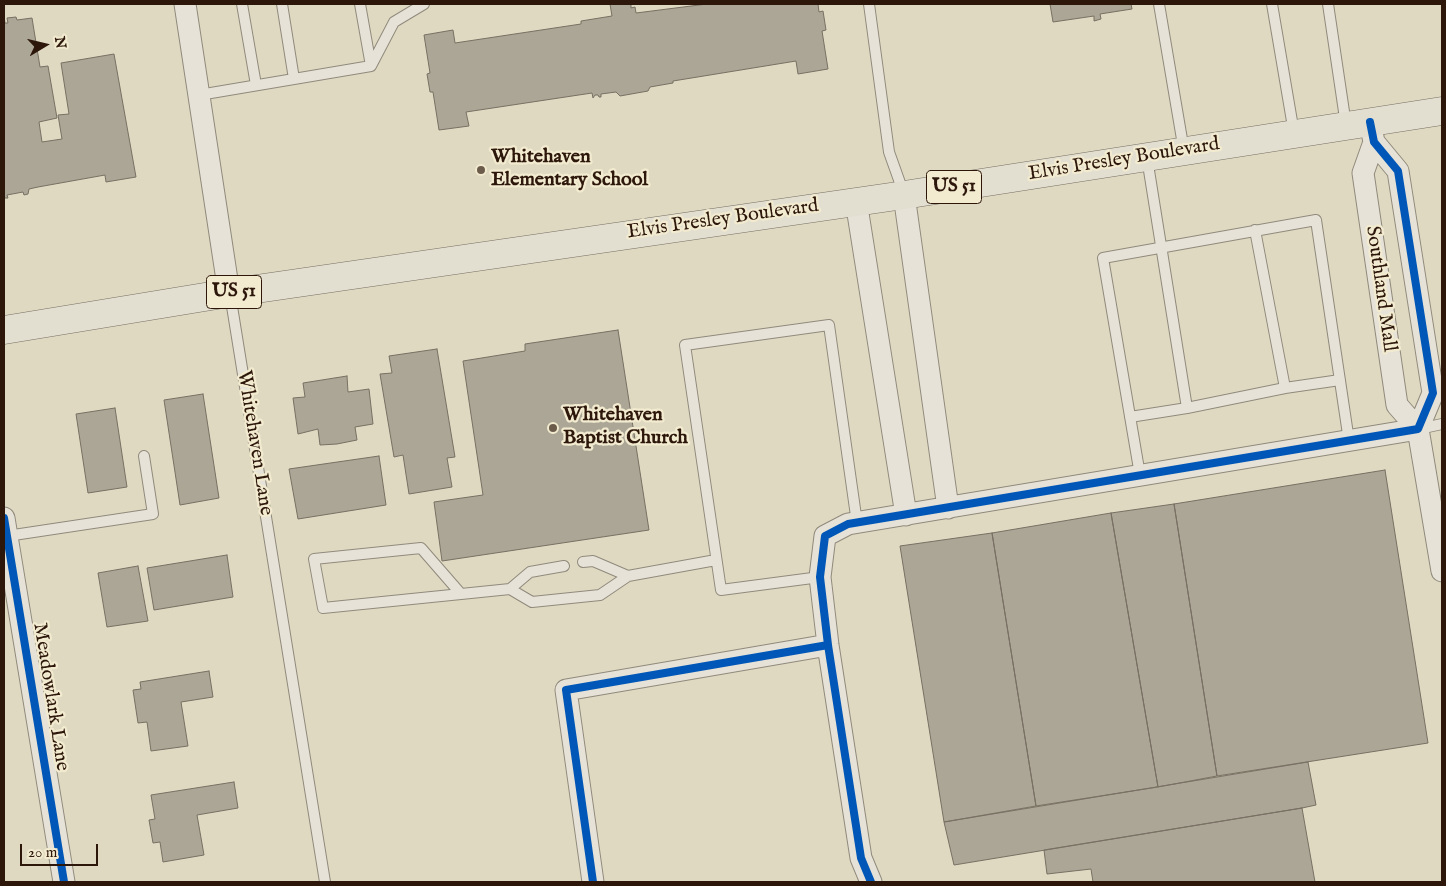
<!DOCTYPE html>
<html>
<head>
<meta charset="utf-8">
<style>
	body { margin:0 }
	#map { position:relative; width:1446px; height:886px; overflow:hidden; background:#dfd9c2; font-family:"IM FELL English",serif }
	canvas { display:block }
	.frame { position:absolute; inset:0; border:5px solid #2d170b; pointer-events:none }
	.north { position:absolute; left:20px; top:20px; width:50px; height:50px; -webkit-text-stroke:4px #f2ebd0; paint-order:stroke; rotate:81deg; font-size:14px; font-weight:700; line-height:20px; text-align:center; color:#2d170b }
	.north::after { content:''; display:block; margin:auto; width:18px; height:22px; background:#2d170b; clip-path:polygon(50% 0,100% 100%,50% 72%,0 100%) }
	.scale { position:absolute; left:20px; top:844px; width:78px; height:22px; box-sizing:border-box; border:2px solid #2d170b; border-top:0; padding-left:6px; font-size:15px; line-height:18px; white-space:nowrap; color:#2d170b; -webkit-text-stroke:4px #f2ebd0; paint-order:stroke }
</style>
</head>
<body>
<div id="map">
<canvas width="1446" height="886"></canvas>
<div class="frame"></div>
<div class="north">N</div>
<div class="scale">20 m</div>
</div>
<script>
const c = document.querySelector('canvas').getContext('2d');
c.lineJoin = 'round';
function paint(path, color) { c.fillStyle = color; c.fill(path, 'evenodd'); }
const shape = rows => new Path2D(rows.map(r => 'M' + r).join(''));
function trace(path, color, width, dash) { c.strokeStyle = color; c.lineWidth = width; c.lineCap = dash ? 'butt' : 'round'; c.setLineDash(dash || []); c.stroke(path); }
function drawText(font, color, halo, rows, align = 'center') {
  c.font = font + ' "IM FELL English",serif'; c.lineWidth = 4.5; c.setLineDash([]); c.textBaseline = 'middle'; c.strokeStyle = halo; c.fillStyle = color; for (const [text, x, y, turn = 0] of rows) {
    c.save(); c.translate(x, y); c.rotate((+turn || 0) * Math.PI / 180); c.textAlign = isNaN(turn) ? turn : align; if (halo) c.strokeText(text, 0, 0); c.fillText(text, 0, 0); c.restore();
  }
}
const building = shape([
	[610,4,631,4,631,8,635,7,636,13,707,4,818,4,819,12,823,11,826,30,822,31,828,69,798,74,796,61,673,81,673,83,650,87,648,91,620,96,616,92,601,94,601,97,599,97,598,95,595,95,593,98,592,93,466,112,469,126,439,130,433,92,430,92,427,74,430,73,424,35,453,30,455,43,581,24,581,21,612,16,610,4],
	[1050,4,1131,4,1132,9,1100,14,1101,19,1094,21,1094,16,1053,22,1050,4],
	[4,16,5,23,8,23,7,18,16,17,17,20,32,18,40,67,48,66,57,118,39,122,42,142,62,139,58,115,69,114,61,63,114,54,136,177,106,182,105,175,38,187,29,189,28,194,24,195,23,192,7,195,8,198,4,198,4,16],
	[618,330,649,530,442,561,434,502,483,495,463,361,525,351,525,344,618,330],
	[437,349,455,457,447,458,452,487,409,494,403,455,394,457,380,374,392,373,389,356,437,349],
	[347,376,348,392,369,389,373,424,355,427,357,440,337,444,320,445,318,429,298,434,293,398,305,397,303,383,347,376],
	[203,394,219,498,180,505,164,400,203,394],
	[115,408,127,487,88,493,76,414,115,408],
	[379,456,386,505,298,519,289,469,379,456],
	[1385,470,1428,743,1217,776,1174,504,1385,470],
	[1174,504,1217,776,1158,787,1111,513,1174,504],
	[1111,513,1158,787,1036,806,992,533,1111,513],
	[992,533,1036,806,944,822,900,546,992,533],
	[227,555,233,597,154,610,147,568,227,555],
	[138,566,148,621,107,627,98,573,138,566],
	[209,671,213,697,181,702,188,746,151,751,147,722,138,723,133,690,141,689,140,682,209,671],
	[1308,762,1316,805,1302,808,954,865,944,822,1308,762],
	[234,782,238,808,197,815,204,855,163,862,160,842,153,843,149,820,155,819,151,795,234,782],
	[1302,808,1315,882,1093,882,1091,869,1047,874,1044,850,1302,808]
]);
const service = shape([
	[242,4,256,85],
	[282,4,294,79],
	[360,4,371,66],
	[869,4,889,152,904,194],
	[1159,4,1184,151],
	[1272,4,1294,133],
	[1328,4,1346,125],
	[199,95,371,66,394,22,424,4],
	[1147,158,1187,408,1285,388,1255,230],
	[230,294,325,882],
	[1285,388,1340,380],
	[1130,417,1187,408],
	[1419,429,1442,424],
	[1140,475,1103,258,1316,220,1349,441],
	[7,536,153,514,144,456],
	[583,562,593,561,628,576],
	[820,577,721,590,685,345,829,325,857,523],
	[510,589,530,572,564,566],
	[461,594,421,548,314,559,323,608,461,594,510,589,532,602,600,595,628,576,716,560]
]);
const minor = shape([
	[185,4,229,293],
	[1372,132,1374,142,1398,171,1433,393,1418,429],
	[1374,142,1363,173,1397,405,1418,429,1442,571],
	[904,195,948,508],
	[856,201,906,515],
	[4,518,64,882],
	[593,882,566,690,828,645],
	[871,882,861,858,828,645,820,577,825,536,848,524,1418,429]
]);
const primary = shape([
	[4,330,229,293,904,195,1442,111]
]);
const cycleway = shape([
	[4,518,64,882],
	[593,882,566,690,828,645],
	[871,882,861,858,828,645,820,577,825,536,848,524,1418,429,1433,393,1398,171,1374,142,1370,122]
]);
const markers = [
	[481,170,5,"#6b5b4b"],
	[553,428,5,"#6b5b4b"]
];
const shields = [
	[954,187,55],
	[234,292,55]
];
const shieldNames = [
	["US 51",954,187],
	["US 51",234,292]
];
const poiNames = [
	["Whitehaven",491,158],
	["Elementary School",491,181],
	["Whitehaven",563,416],
	["Baptist Church",563,439]
];
const streetNames = [
	["Elvis Presley Boulevard",1124,160,-9],
	["Elvis Presley Boulevard",723,220,-8],
	["Southland Mall",1380,289,82],
	["Whitehaven Lane",254,443,81],
	["Meadowlark Lane",50,697,81]
];
paint(building, '#aca696');
trace(building, '#777063', 1);
trace(service, '#908a7c', 12);
trace(minor, '#908a7c', 23);
trace(primary, '#777063', 29);
trace(service, '#e6e2d7', 10);
trace(minor, '#e6e2d7', 21);
trace(primary, '#e2ded0', 28);
trace(cycleway, '#0057b8', 8);
for (const [x, y, r, color] of markers) { const dot = new Path2D(); dot.arc(x, y, r, 0, 2 * Math.PI); c.fillStyle = color; c.fill(dot); trace(dot, '#f2ebd0', 2); }
for (const [x, y, w] of shields) { const box = new Path2D(); box.roundRect(x - w / 2, y - 16.5, w, 33, 4); c.fillStyle = '#f2ebd0'; c.fill(box); trace(box, '#2d170b', 1); }
drawText('bold 19px', '#2d170b', null, shieldNames);
drawText('bold 20px', '#2d170b', '#f2ebd0', poiNames, 'left');
drawText('20px', '#2d170b', '#f2ebd0', streetNames);
</script>
</body>
</html>
